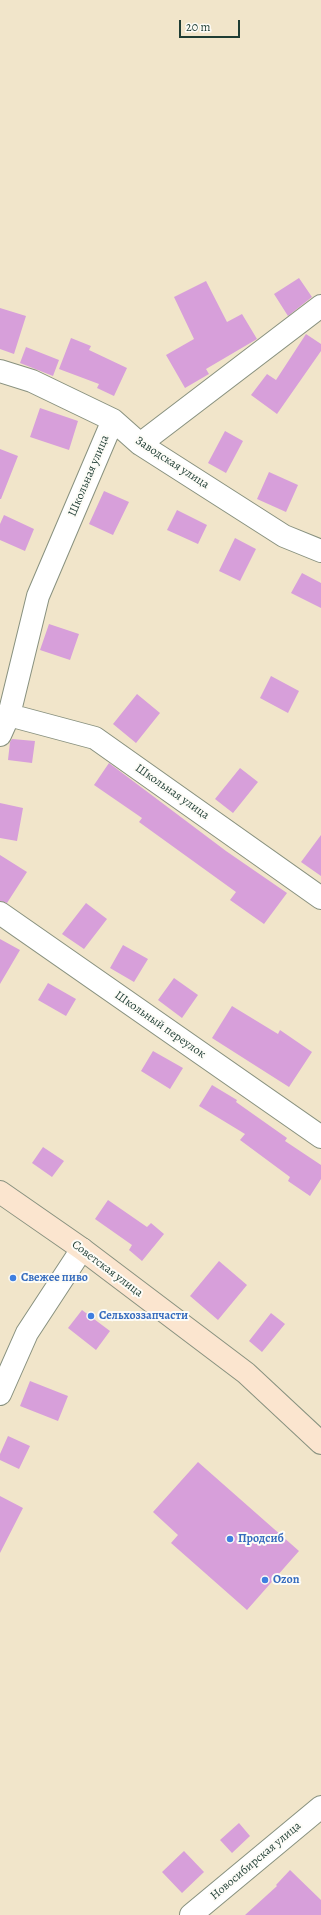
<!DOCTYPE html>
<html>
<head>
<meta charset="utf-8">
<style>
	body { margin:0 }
	#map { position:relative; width:321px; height:1915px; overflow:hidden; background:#f1e5ca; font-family:Alegreya,serif }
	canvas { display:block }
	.scale { position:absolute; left:179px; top:20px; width:61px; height:18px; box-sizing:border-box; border:2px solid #1f3d34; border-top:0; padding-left:5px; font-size:12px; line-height:14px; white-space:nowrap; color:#1f3d34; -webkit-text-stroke:3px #fdfcf7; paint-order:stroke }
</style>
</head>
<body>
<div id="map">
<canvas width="321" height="1915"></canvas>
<div class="scale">20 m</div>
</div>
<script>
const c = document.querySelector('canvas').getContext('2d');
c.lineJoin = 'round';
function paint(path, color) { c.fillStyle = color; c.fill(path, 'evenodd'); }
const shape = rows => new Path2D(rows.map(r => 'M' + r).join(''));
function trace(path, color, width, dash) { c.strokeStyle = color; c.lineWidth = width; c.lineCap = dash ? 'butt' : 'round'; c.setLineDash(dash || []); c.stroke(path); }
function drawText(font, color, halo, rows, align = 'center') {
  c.font = font + ' Alegreya,serif'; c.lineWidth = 4; c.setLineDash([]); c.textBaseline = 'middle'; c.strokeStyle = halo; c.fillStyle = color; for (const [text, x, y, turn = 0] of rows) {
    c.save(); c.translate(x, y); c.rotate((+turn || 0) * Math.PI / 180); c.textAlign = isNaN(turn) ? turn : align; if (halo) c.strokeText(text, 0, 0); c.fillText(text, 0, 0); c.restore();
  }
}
const building = shape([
	[299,278,312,297,288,316,274,294],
	[206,281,227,322,242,314,257,339,206,369,209,374,185,388,166,355,194,339,174,297],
	[0,308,26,316,14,354,0,349],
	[306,334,321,344,321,351,277,414,251,395,267,374,276,380],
	[71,338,91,346,89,350,127,368,114,396,97,388,99,384,59,369],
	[26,347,59,360,53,376,20,363],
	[40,408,78,421,69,450,30,437],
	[225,431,243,441,226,473,208,463],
	[0,449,18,456,1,499,0,499],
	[269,472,298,485,286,512,257,499],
	[104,491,129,502,113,535,89,524],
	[177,510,207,525,198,544,167,530],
	[4,515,34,529,25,551,0,540,0,524],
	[235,538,256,549,240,581,219,571],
	[302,573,321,583,321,608,291,593],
	[49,624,79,634,70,660,40,650],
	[271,676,299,691,288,713,260,698],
	[137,694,160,713,136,743,113,724],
	[12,739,35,741,32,763,8,760,10,742],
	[109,763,226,851,287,893,264,924,230,900,236,892,139,822,142,818,94,785],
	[240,768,258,782,233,813,215,799],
	[0,803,23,808,17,841,0,838],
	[321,835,321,876,301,862],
	[0,855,27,872,7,903,0,901],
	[86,903,107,919,84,949,62,934],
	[0,939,20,950,0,984],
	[123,945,148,959,134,982,110,968],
	[174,978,198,995,182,1018,158,1000],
	[48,983,76,999,66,1016,38,1000],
	[232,1006,278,1034,280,1030,312,1052,289,1087,212,1038],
	[153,1051,183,1068,170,1089,141,1071],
	[212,1085,237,1100,236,1102,287,1138,285,1141,321,1165,321,1179,310,1196,288,1181,290,1177,240,1140,245,1134,199,1106],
	[43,1147,64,1161,52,1177,32,1163],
	[108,1200,147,1227,151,1223,164,1234,142,1261,129,1250,132,1245,95,1219],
	[219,1261,247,1285,218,1320,190,1296],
	[82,1310,110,1331,96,1350,68,1328],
	[271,1313,285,1324,262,1352,249,1341],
	[30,1381,68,1396,58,1421,20,1406],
	[8,1436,30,1446,19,1469,0,1460,0,1454],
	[198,1462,299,1551,247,1610,171,1543,178,1535,153,1512],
	[0,1496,23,1508,0,1553],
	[239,1823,250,1836,232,1853,220,1840],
	[184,1851,204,1872,182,1893,162,1872],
	[290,1870,321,1900,321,1915,245,1915,277,1886,276,1885]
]);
const minor = shape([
	[0,371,32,381,113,420,140,444,284,536,321,551],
	[140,444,321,306],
	[9,715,95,738,321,898],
	[0,735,9,715,38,596,113,420],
	[0,913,321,1137],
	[0,1394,27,1333,82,1249],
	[191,1915,321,1807]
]);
const secondary = shape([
	[0,1192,82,1249,246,1373,321,1443]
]);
const markers = [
	[13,1278,4,"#3f7fe0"],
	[91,1316,4,"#3f7fe0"],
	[230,1539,4,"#3f7fe0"],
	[265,1580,4,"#3f7fe0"]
];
const streetNames = [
	["Заводская улица",172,463,33],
	["Школьная улица",89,476,-67],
	["Школьная улица",172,792,35],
	["Школьный переулок",160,1025,35],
	["Советская улица",107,1269,37],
	["Новосибирская улица",256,1861,-40]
];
const shopNames = [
	["Свежее пиво",21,1278],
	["Сельхоззапчасти",99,1316],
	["Продсиб",238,1539],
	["Ozon",273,1580]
];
paint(building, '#d79fda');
trace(minor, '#88917f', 24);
trace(secondary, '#88917f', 24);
trace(minor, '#fff', 22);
trace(secondary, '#fbe5cf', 22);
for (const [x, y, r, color] of markers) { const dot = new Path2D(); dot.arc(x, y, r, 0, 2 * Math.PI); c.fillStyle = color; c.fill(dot); trace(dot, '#fdfcf7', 1.5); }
drawText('12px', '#1f3d34', '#fdfcf7', streetNames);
drawText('bold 12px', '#366cbe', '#fdfcf7', shopNames, 'left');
</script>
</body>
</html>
